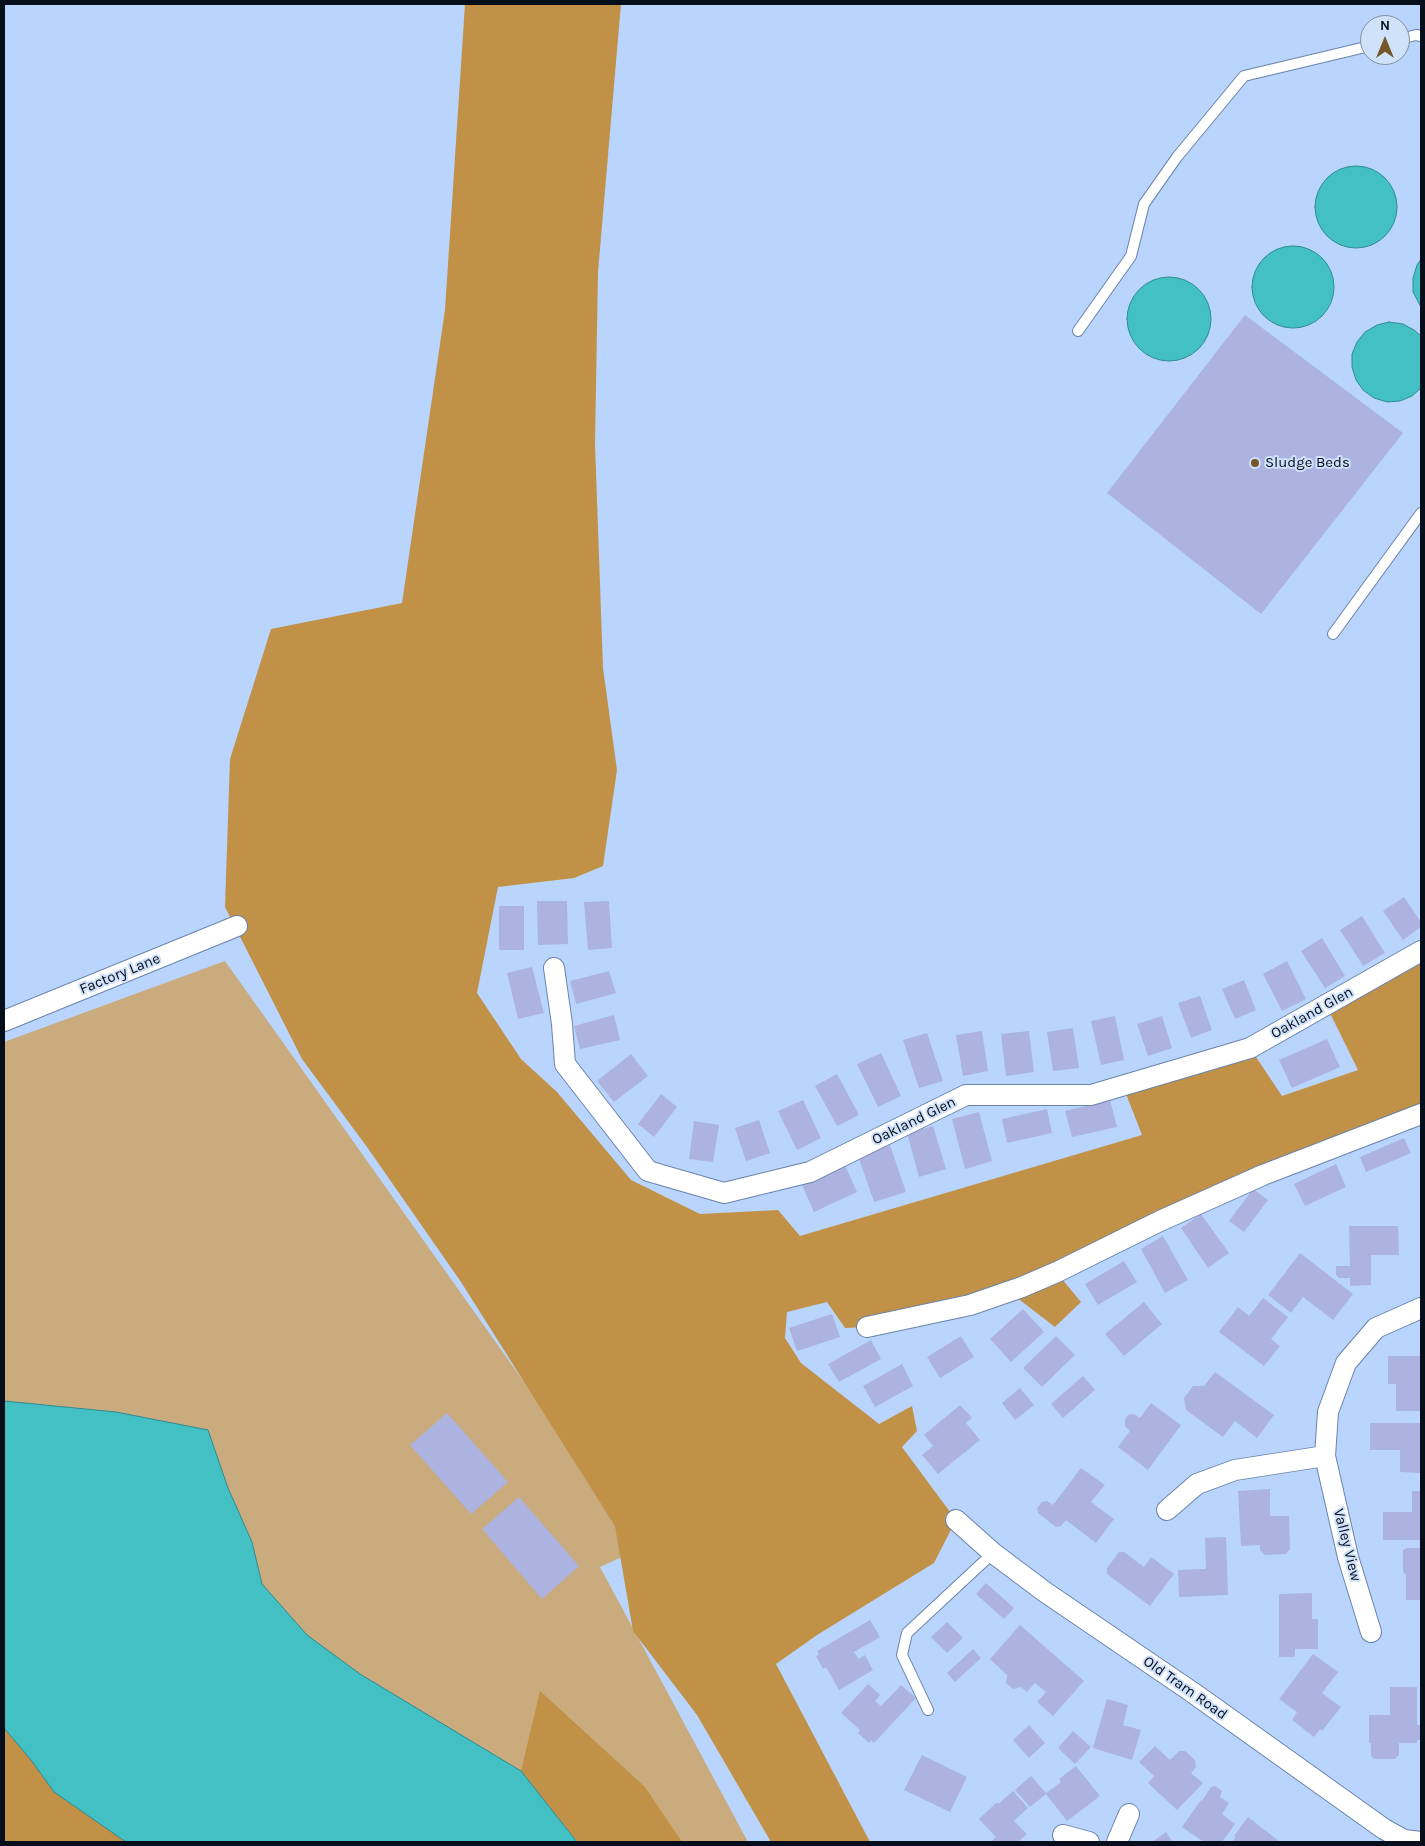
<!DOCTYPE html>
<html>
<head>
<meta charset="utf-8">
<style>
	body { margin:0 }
	#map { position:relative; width:1425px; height:1846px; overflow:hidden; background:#b9d5fd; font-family:Karla,sans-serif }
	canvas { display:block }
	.frame { position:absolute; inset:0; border:5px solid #060e1c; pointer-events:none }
	.north { position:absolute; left:1360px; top:15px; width:50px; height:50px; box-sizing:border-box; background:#d0e1fa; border:1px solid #7f8da1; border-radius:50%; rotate:0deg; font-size:14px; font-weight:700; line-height:20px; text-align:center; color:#060e1c }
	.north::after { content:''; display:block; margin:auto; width:18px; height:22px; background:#735729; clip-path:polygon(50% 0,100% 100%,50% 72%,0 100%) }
</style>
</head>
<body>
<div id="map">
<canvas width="1425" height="1846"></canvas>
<div class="frame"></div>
<div class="north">N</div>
</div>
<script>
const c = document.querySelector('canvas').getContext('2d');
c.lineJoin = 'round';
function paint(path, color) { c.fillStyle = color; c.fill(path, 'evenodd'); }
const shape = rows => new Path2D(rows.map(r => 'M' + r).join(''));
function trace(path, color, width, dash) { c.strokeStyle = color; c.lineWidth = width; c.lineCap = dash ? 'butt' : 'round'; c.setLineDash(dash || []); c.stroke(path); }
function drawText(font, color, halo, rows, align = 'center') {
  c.font = font + ' Karla,sans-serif'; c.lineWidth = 4; c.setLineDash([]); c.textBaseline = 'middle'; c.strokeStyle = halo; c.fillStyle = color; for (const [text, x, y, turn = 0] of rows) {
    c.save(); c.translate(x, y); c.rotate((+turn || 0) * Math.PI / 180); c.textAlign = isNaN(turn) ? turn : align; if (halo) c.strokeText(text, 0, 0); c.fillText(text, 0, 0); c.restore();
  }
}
const green = shape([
	[225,961,642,1548,600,1567,748,1842,4,1842,4,1042]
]);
const forest = shape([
	[465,4,621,4,598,272,595,444,603,668,617,770,603,866,574,878,498,887,477,993,521,1059,557,1092,631,1180,700,1214,778,1210,800,1236,1142,1135,1123,1086,1250,1048,1282,1096,1358,1070,1326,1005,1421,951,1421,1114,1057,1273,1081,1302,1055,1327,1016,1297,867,1327,845,1328,827,1302,787,1312,785,1338,801,1363,879,1424,912,1406,917,1431,902,1447,956,1520,934,1563,817,1635,776,1664,870,1842,771,1842,697,1715,633,1631,615,1526,461,1282,367,1147,302,1059,225,907,230,759,271,629,402,603,445,310],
	[540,1691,645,1787,682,1842,578,1842,521,1771],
	[4,1728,65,1800,130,1842,8,1842,4,1840]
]);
const water = shape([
	'1315 207a41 41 0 1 1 82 0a41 41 0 1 1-82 0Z',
	'1252 287a41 41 0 1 1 82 0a41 41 0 1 1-82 0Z',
	[1421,259,1421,307,1413,292,1413,278,1417,265,1421,259],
	'1127 319a42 42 0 1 1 84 0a42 42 0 1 1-84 0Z',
	[1389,322,1403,324,1414,330,1421,336,1421,388,1412,396,1400,401,1387,402,1374,398,1363,390,1356,380,1352,367,1352,354,1357,342,1365,332,1377,325,1389,322],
	[4,1401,116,1412,208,1430,228,1488,252,1542,262,1584,307,1635,360,1674,521,1771,577,1842,126,1842,54,1792,31,1760,4,1728,4,1401]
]);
const building = shape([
	[1245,315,1403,433,1261,614,1107,493],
	[1404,897,1421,922,1421,927,1403,940,1383,911],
	[537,901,567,901,568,944,538,945],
	[609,901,612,948,588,950,584,902],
	[499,906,524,906,524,950,499,950],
	[1362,916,1385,953,1363,966,1340,930],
	[1322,938,1345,976,1325,988,1301,951],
	[1287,961,1306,999,1282,1011,1263,974],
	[532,967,544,1013,518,1019,507,973],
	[609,971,616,993,576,1004,570,981],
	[1244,980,1256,1010,1235,1019,1222,989],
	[1200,996,1212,1030,1191,1038,1178,1003],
	[614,1015,620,1040,580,1049,574,1026],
	[1115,1016,1124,1060,1101,1065,1091,1021],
	[1162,1016,1172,1048,1148,1056,1137,1024],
	[1073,1028,1079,1068,1053,1071,1047,1032],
	[982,1031,988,1071,963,1076,956,1035],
	[1029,1031,1034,1072,1006,1076,1001,1034],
	[927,1033,943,1081,919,1088,903,1040],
	[1327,1039,1340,1067,1292,1088,1279,1060],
	[881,1053,901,1096,878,1107,857,1064],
	[631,1054,648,1076,614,1102,597,1081],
	[837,1074,859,1115,837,1126,815,1086],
	[661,1094,677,1107,654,1137,638,1124],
	[803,1100,821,1138,797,1150,778,1111],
	[1110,1100,1117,1127,1072,1137,1065,1111],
	[1047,1109,1052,1133,1007,1143,1002,1119],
	[979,1112,992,1161,965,1169,952,1119],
	[759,1120,770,1153,746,1161,735,1128],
	[694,1121,719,1125,713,1162,689,1159],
	[933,1126,946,1169,919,1177,907,1133],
	[1404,1138,1411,1153,1366,1172,1360,1157],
	[890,1145,906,1192,874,1202,858,1156],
	[1336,1164,1346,1187,1305,1206,1294,1184],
	[845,1165,857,1192,814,1212,802,1185],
	[1253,1189,1268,1200,1244,1232,1229,1221],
	[1201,1214,1229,1253,1208,1268,1181,1228],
	[1349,1226,1398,1226,1399,1255,1371,1255,1371,1285,1350,1286,1350,1278,1339,1278,1336,1275,1336,1266,1350,1266],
	[1163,1236,1188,1280,1165,1293,1141,1249],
	[1300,1253,1353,1294,1333,1320,1303,1297,1291,1313,1268,1295],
	[1124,1261,1137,1282,1098,1305,1085,1284],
	[1263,1298,1288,1317,1271,1339,1280,1346,1264,1366,1219,1332,1238,1307,1249,1316],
	[1144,1302,1162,1324,1124,1356,1105,1334],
	[1023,1309,1044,1332,1011,1362,990,1339],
	[832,1314,840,1337,797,1351,789,1328],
	[961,1336,974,1357,940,1378,927,1357],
	[1056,1336,1075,1355,1042,1387,1023,1368],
	[871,1340,881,1359,839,1382,828,1364],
	[1388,1356,1421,1356,1421,1411,1396,1411,1396,1384,1388,1384],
	[902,1364,913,1386,875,1407,863,1386],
	[1215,1372,1274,1415,1257,1438,1235,1421,1223,1437,1186,1410,1184,1398,1193,1386,1204,1386],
	[1083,1376,1095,1390,1063,1418,1051,1404],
	[1020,1388,1034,1405,1015,1420,1002,1403],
	[1151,1403,1181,1425,1148,1470,1118,1447,1130,1431,1125,1426,1125,1420,1128,1415,1134,1414,1140,1418],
	[960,1405,972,1418,966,1423,980,1440,938,1474,922,1455,933,1446,924,1435],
	[447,1413,508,1482,471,1514,410,1445],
	[1370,1423,1421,1423,1421,1473,1400,1472,1400,1450,1370,1450],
	[1081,1468,1105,1485,1091,1502,1114,1519,1096,1543,1066,1520,1061,1526,1056,1527,1038,1513,1037,1508,1042,1502,1047,1501,1053,1505],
	[1270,1489,1270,1516,1289,1516,1290,1549,1286,1554,1265,1555,1260,1550,1260,1545,1241,1546,1238,1491],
	[1412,1491,1421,1491,1421,1540,1383,1540,1383,1512,1412,1512],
	[519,1497,579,1566,542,1599,482,1529],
	[1226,1537,1228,1595,1179,1597,1178,1570,1206,1569,1205,1538],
	[1407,1548,1421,1548,1421,1600,1406,1600,1406,1575,1403,1572,1403,1550],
	[1119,1552,1124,1552,1144,1567,1151,1557,1174,1574,1150,1606,1107,1574,1107,1568],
	[986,1583,1014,1608,1004,1619,976,1594],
	[1312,1593,1312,1619,1318,1619,1318,1649,1295,1649,1295,1657,1279,1657,1279,1594],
	[870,1620,880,1637,854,1652,859,1659,865,1655,873,1670,839,1690,826,1667,823,1669,816,1656,819,1654,817,1651],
	[947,1622,963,1638,947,1653,931,1637],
	[1020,1625,1084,1681,1053,1716,1037,1702,1046,1692,1035,1683,1027,1692,1021,1687,1013,1689,1006,1683,1007,1675,990,1659],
	[973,1649,981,1658,955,1682,947,1673],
	[1313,1654,1338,1672,1322,1693,1341,1707,1322,1731,1320,1729,1314,1737,1292,1720,1297,1712,1279,1699],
	[868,1684,880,1695,875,1701,881,1706,901,1685,916,1698,874,1743,871,1740,869,1743,858,1733,860,1730,841,1713],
	[1390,1687,1417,1687,1417,1725,1421,1725,1421,1740,1417,1740,1417,1743,1399,1743,1399,1755,1395,1759,1374,1759,1371,1756,1371,1743,1369,1743,1369,1715,1390,1715],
	[1107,1699,1128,1705,1123,1725,1141,1730,1132,1760,1093,1748],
	[1029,1725,1045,1743,1029,1758,1013,1740],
	[1073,1731,1091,1747,1075,1764,1058,1748],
	[1155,1746,1170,1760,1179,1751,1185,1751,1195,1760,1196,1767,1191,1773,1203,1783,1177,1810,1148,1783,1154,1776,1139,1762],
	[922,1755,967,1777,950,1812,904,1790],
	[1076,1766,1100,1796,1067,1821,1046,1794,1030,1807,1015,1790,1031,1776,1046,1793,1061,1782,1059,1779],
	[1215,1786,1222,1791,1220,1797,1229,1803,1222,1814,1235,1824,1222,1842,1204,1842,1182,1827,1201,1800,1202,1801,1211,1787],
	[1013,1791,1028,1808,1014,1821,1027,1834,1018,1842,990,1842,996,1837,979,1819,997,1802,998,1804],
	[1248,1817,1280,1842,1232,1842,1236,1837,1234,1836],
	[1166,1832,1173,1842,1152,1842]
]);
const lane = shape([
	[1400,39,1416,35,1421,36],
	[1078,331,1131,256,1144,204,1177,157,1244,76,1370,46],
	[1333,634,1421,513],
	[928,1710,902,1655,907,1633,993,1553]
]);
const street = shape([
	[554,968,562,1024,565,1064,648,1171,724,1193,810,1172,966,1095,1091,1095,1250,1048,1421,951],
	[4,1021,237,926],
	[867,1327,970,1305,1022,1287,1057,1272,1160,1221,1263,1175,1421,1114],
	[1167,1510,1197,1484,1235,1470,1325,1456],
	[956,1520,993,1553,1045,1592,1192,1692,1384,1829,1404,1840,1421,1842],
	[1371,1632,1348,1557,1325,1456,1328,1412,1346,1363,1376,1328,1421,1308],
	[1063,1835,1089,1842],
	[1117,1842,1129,1814]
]);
const markers = [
	[1255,463,5,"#735729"]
];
const poiNames = [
	["Sludge Beds",1265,463]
];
const streetNames = [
	["Factory Lane",120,974,-22],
	["Oakland Glen",1312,1013,-29],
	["Oakland Glen",914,1121,-26],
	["Valley View",1347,1545,76],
	["Old Tram Road",1185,1688,35]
];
paint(green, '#caab7e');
paint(forest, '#c09146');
paint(water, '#42c0c3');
trace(water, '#308b91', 1);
paint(building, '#acb3e0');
trace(lane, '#6a84a9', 12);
trace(street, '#6a84a9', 22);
trace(lane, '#fff', 10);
trace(street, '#fff', 20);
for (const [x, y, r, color] of markers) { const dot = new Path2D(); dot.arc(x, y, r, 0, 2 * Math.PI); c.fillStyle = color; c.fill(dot); trace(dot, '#d0e1fa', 2); }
drawText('15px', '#060e1c', '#d0e1fa', poiNames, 'left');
drawText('15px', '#060e1c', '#d0e1fa', streetNames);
</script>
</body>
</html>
